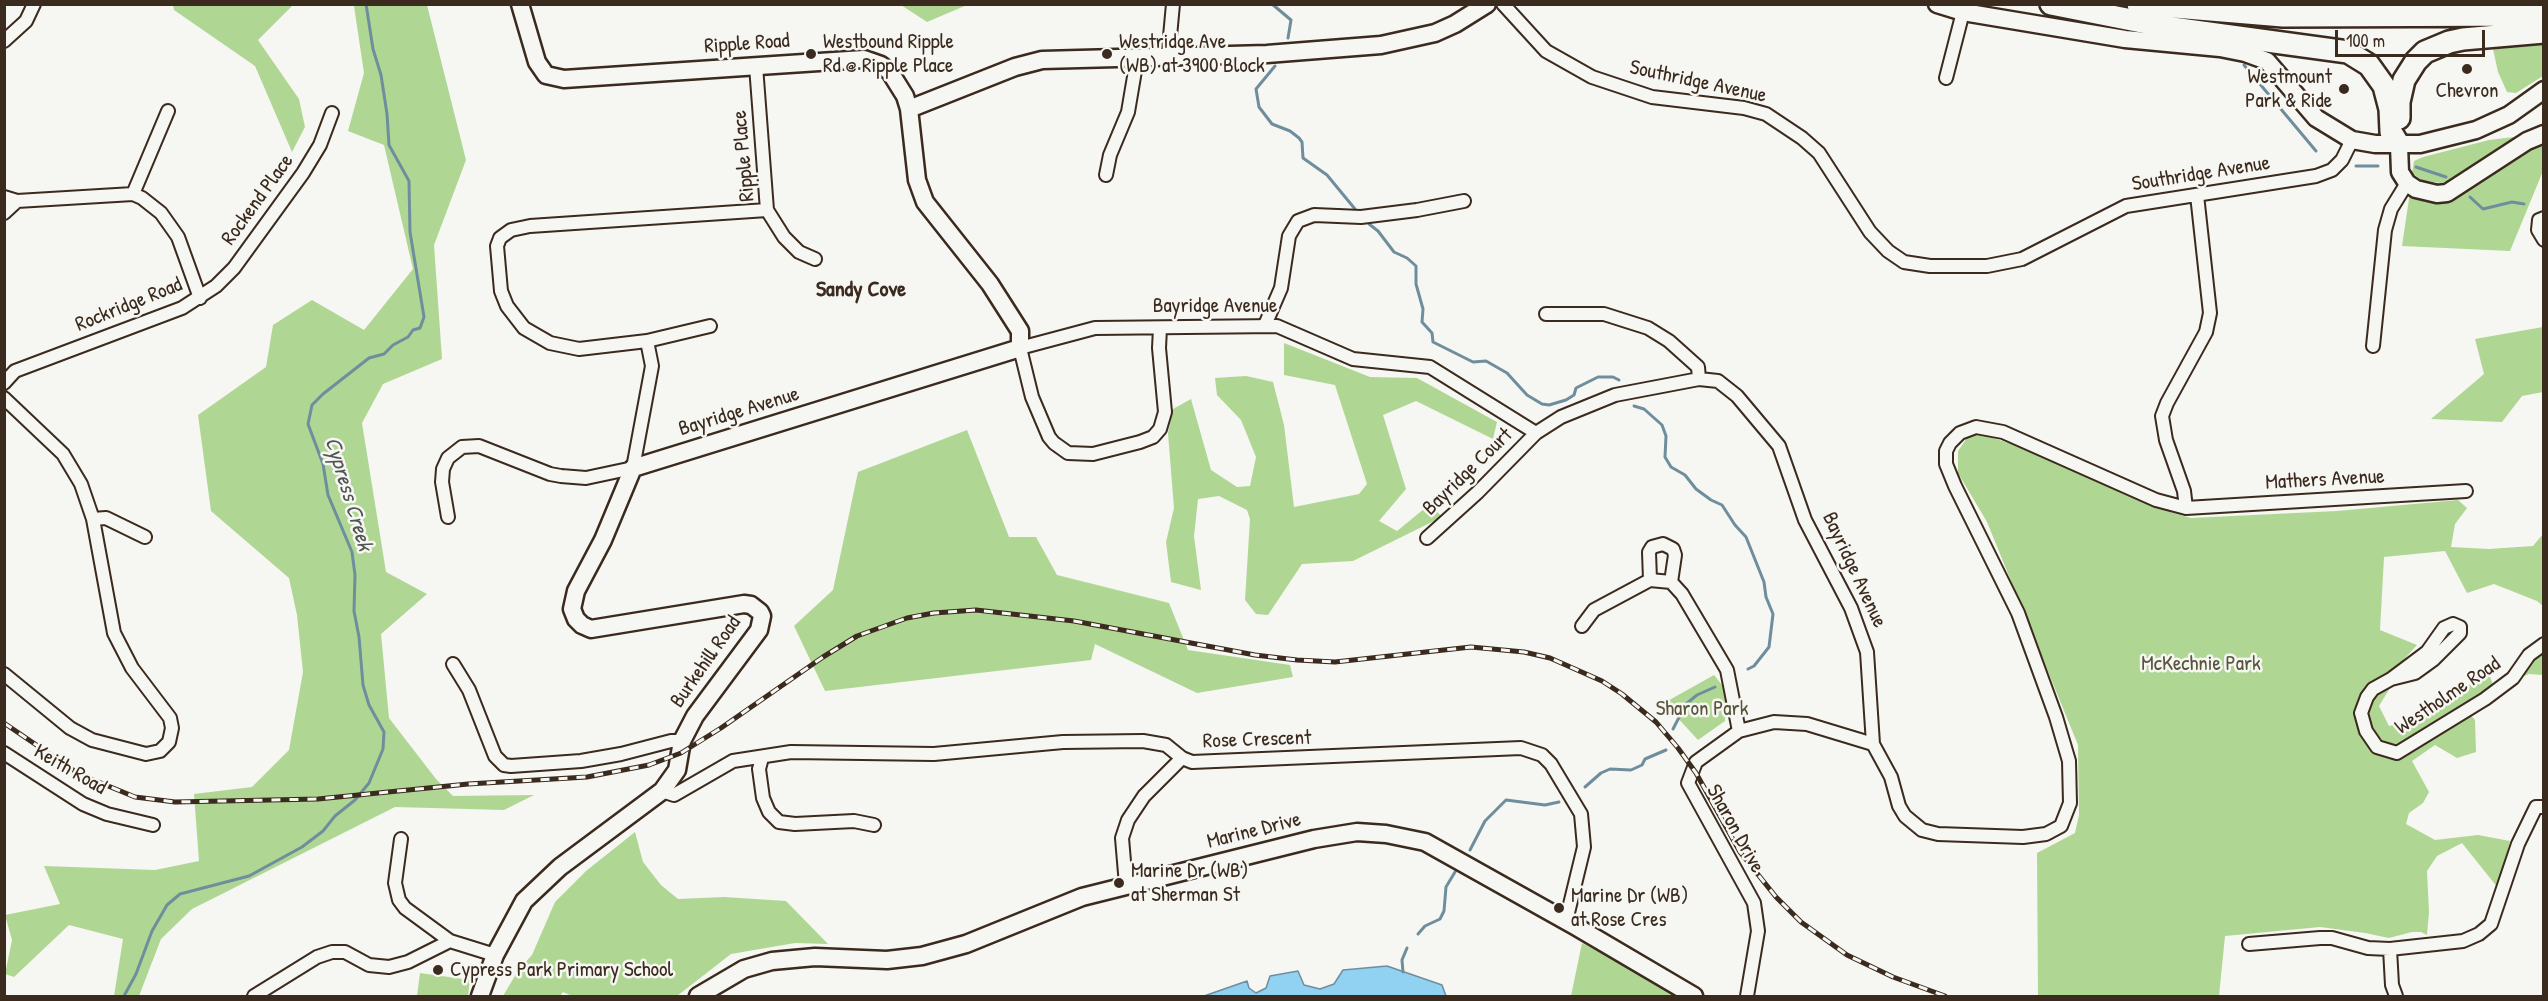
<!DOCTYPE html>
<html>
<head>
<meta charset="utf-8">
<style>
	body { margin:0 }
	#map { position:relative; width:2548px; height:1001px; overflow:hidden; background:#f6f6f2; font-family:"Patrick Hand",sans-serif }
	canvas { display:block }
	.frame { position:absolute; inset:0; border:6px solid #3b2a1e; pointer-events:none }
	.scale { position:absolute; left:2335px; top:30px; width:150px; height:27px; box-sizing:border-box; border:3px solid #3b2a1e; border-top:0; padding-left:8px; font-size:18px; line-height:21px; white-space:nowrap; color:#3b2a1e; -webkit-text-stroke:4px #f6f6f2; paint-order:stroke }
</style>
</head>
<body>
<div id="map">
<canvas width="2548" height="1001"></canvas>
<div class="frame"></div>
<div class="scale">100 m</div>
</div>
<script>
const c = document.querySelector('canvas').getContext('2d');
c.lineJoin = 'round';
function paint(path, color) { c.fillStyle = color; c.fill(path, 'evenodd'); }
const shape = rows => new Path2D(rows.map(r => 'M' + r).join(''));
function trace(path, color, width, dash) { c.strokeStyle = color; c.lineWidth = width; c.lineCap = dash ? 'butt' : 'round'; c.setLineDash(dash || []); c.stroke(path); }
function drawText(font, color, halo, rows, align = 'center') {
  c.font = font + ' "Patrick Hand",sans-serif'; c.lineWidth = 5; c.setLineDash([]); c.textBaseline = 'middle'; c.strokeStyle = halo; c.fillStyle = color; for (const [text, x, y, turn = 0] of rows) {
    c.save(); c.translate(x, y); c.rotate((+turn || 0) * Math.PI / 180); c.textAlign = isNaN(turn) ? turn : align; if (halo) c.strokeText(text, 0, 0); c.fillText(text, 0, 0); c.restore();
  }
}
const green = shape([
	[173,5,293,5,258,40,299,99,305,127,292,152,255,66,174,10],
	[351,5,427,5,466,160,434,245,442,359,383,384,362,423,386,572,427,594,381,634,389,718,436,779,453,796,534,795,504,810,395,807,192,909,161,939,139,996,114,996,123,939,69,925,14,977,5,974,12,940,5,915,60,904,44,866,155,870,199,861,194,794,252,787,289,750,303,672,297,615,289,578,211,511,198,415,266,367,273,325,312,300,364,330,413,269,384,145,348,131,364,73,354,6],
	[901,5,967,5,927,22],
	[2543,39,2543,76,2516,93,2507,92,2498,72,2493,49,2502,44],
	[2522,136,2459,178,2441,183,2423,181,2412,173,2414,161,2423,157,2489,140],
	[2539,143,2543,148,2543,171,2510,251,2402,246,2410,192,2433,199],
	[2543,327,2543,392,2522,396,2502,422,2431,419,2484,374,2475,339],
	[1284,343,1370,377,1417,378,1497,422,1493,439,1416,401,1383,415,1406,489,1379,521,1397,531,1430,504,1442,517,1353,561,1302,564,1268,615,1256,614,1245,600,1250,519,1247,510,1219,496,1198,499,1194,536,1201,590,1171,582,1166,542,1174,508,1168,433,1173,409,1191,399,1211,470,1237,487,1250,486,1256,457,1241,420,1217,395,1215,378,1246,376,1273,382,1284,425,1294,507,1359,494,1367,484,1335,385,1284,375],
	[967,430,1009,537,1036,537,1057,575,1169,603,1188,650,1290,665,1293,677,1197,693,1095,644,1091,660,825,691,794,626,833,590,858,472],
	[1979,433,2011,444,2173,513,2191,518,2337,511,2458,500,2467,508,2455,524,2451,547,2489,549,2533,546,2543,534,2543,606,2537,601,2494,584,2467,593,2445,551,2384,557,2380,630,2417,645,2357,711,2385,754,2469,713,2475,720,2476,752,2457,758,2435,745,2412,761,2429,792,2423,803,2409,813,2406,824,2435,840,2478,835,2510,841,2498,888,2462,843,2437,856,2427,871,2429,912,2427,935,2421,932,2412,932,2389,938,2365,933,2320,927,2225,936,2219,996,2038,996,2037,853,2075,833,2079,815,2078,745,1987,522,1958,473,1958,451,1967,438],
	[2543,648,2543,675,2529,674,2522,677,2527,665],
	[2487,669,2494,687,2395,747,2385,746,2374,738,2366,709,2370,698,2393,683,2379,706,2389,726,2414,720,2462,691],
	[1714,675,1726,690,1725,721,1698,740,1664,703],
	[635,832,643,862,661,885,678,899,724,897,786,901,828,944,795,943,731,954,677,996,572,996,563,992,560,996,503,996,519,969,532,955,555,902,586,871],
	[1582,943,1633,970,1678,996,1571,996],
	[420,973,470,980,468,996,417,996]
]);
const water = shape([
	[1387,966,1442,985,1446,996,1204,996,1247,981,1249,988,1256,993,1266,988,1270,976,1298,971,1304,985,1320,989,1334,984,1343,970,1387,966]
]);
const stream = shape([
	[1272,4,1291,20,1288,38],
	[2244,65,2316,151],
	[1275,66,1256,89,1259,107,1272,124,1290,131,1299,138,1302,142,1303,158,1327,175,1355,209],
	[2356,166,2378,166],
	[2416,167,2446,177],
	[2470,197,2483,209,2512,202,2524,204],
	[1369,224,1378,231,1394,252,1407,258,1416,266,1416,284,1423,309,1422,322,1432,333,1433,342,1473,362,1486,361,1507,373,1527,395,1542,404,1549,405,1566,400,1574,395,1576,388,1598,377,1613,377,1619,380],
	[1634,406,1644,409,1662,425,1666,436,1665,457,1671,467,1685,475,1696,489,1711,500,1722,505,1735,525,1746,537,1764,582,1766,597,1773,614,1769,647,1754,666,1748,669],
	[1673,729,1686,704,1697,695,1715,687],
	[1585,787,1601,773,1610,769,1631,770,1642,765,1645,759,1666,750],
	[1470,850,1485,821,1506,800,1545,805,1559,802],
	[1418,934,1425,926,1440,919,1444,911,1446,887,1455,872],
	[1403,972,1402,960,1407,948],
	[124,996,136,974,152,931,167,905,180,894,249,876,302,847,323,831,335,816,355,800,369,783,383,749,384,732,369,705,363,685,359,637,354,611,355,575,352,552,328,495,323,464,308,424,312,405,323,394,369,358,384,354,393,345,408,337,413,330,420,328,424,317,410,232,409,181,389,145,387,114,381,75,373,49,366,4]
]);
const street = shape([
	[1503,4,1546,51,1592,77,1652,97,1744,108,1766,114,1802,138,1819,153,1870,232,1888,251,1904,262,1930,266,1987,266,2022,259,2126,206,2316,176,2332,170,2342,160,2352,140],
	[4,41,26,21,34,4],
	[1168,58,1173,4],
	[756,66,767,210,784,237,799,252,815,259],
	[1946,78,1963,12],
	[1106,175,1110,155,1128,112,1137,59],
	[133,194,168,111],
	[4,197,17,201,133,194,142,198,161,213,178,237,200,298],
	[4,213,17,201],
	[2544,218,2539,220,2538,230,2544,240],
	[1546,314,1604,314,1648,328,1669,341,1698,367,1699,379],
	[1265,325,1281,288,1289,236,1298,221,1314,215,1361,217,1417,210,1464,201],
	[1160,328,1159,348,1165,412,1160,429,1153,437,1140,442,1093,454,1068,453,1054,443,1049,437,1032,397,1020,348,1095,328,1277,326,1353,359,1430,367,1536,433,1561,417,1615,395,1699,379,1718,381,1737,396,1779,446,1805,520,1851,608,1867,652,1873,744,1891,777,1899,806,1905,816,1922,830,1938,834,2023,837,2046,834,2061,826,2070,803,2069,761,2056,717,2018,613,1955,486,1946,464,1946,451,1950,443,1960,433,1976,427,2003,432,2156,500,2186,508,2466,491],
	[647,341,710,326],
	[2373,346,2385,230,2391,209,2407,183],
	[4,383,15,371,182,308,216,286,234,268,303,173,320,145,332,113],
	[4,398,63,454,81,484,93,519,114,633,132,668,170,718,172,728,169,742,160,751,146,754,92,740,70,728,4,674],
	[2186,508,2184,491,2166,440,2162,416,2167,403,2206,332,2210,313,2197,195],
	[448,517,442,482,443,469,448,458,462,447,479,446,550,474,561,476,586,478,633,468,652,366,647,341,579,349,550,343,524,328,507,306,501,291,497,246,500,238,511,230,530,226,767,210],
	[93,519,106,518,145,537],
	[1427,538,1478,492,1536,433],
	[1650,580,1649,552,1652,547,1663,544,1673,549,1675,555,1671,582],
	[2453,624,2460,627,2460,633,2433,660,2415,673,2391,679,2427,652,2444,628,2453,624],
	[1582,626,1594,610,1650,580,1671,582,1682,594,1727,670,1739,731],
	[453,664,469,690,495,756,504,765,511,766,581,761,621,754,671,741,682,741],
	[2391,679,2373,689,2367,697,2361,713,2366,731,2377,747,2397,753,2485,699,2513,678,2529,655,2544,644],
	[4,753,83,804,107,814,153,825],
	[762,758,759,769,763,798,769,812,779,822,795,824,854,821,874,825],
	[662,791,674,795,733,761,791,752,934,754,1063,742,1143,741,1166,745,1182,758,1192,762,1521,748,1542,755,1551,764,1581,814,1584,847,1566,921],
	[401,839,395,883,399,900,405,908,450,941,495,955],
	[1126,885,1122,838,1128,820,1144,796,1182,758],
	[2249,944,2320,938,2332,938,2368,948,2390,949,2463,941,2479,934,2491,924,2518,844,2536,807,2544,807],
	[2390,949,2392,985,2396,996],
	[254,996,317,957,332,952,345,952,369,965,389,967,408,962,450,941],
	[1747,996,1758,931,1754,903,1688,783,1696,762,1739,731,1774,722,1807,724,1873,744]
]);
const secondary = shape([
	[1937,4,1963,12,2125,39,2220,48,2245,53,2267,61,2316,118,2352,140,2375,144,2420,144,2476,130,2509,115,2544,90],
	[909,109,1015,67,1042,60,1267,54,1381,45,1435,33,1455,24,1487,4],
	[2399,145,2400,172,2407,183,2416,189,2437,194,2447,193,2527,141,2544,134],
	[480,996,495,955,524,901,560,867,662,791,677,770,682,741,695,716,759,630,762,616,760,612,751,605,744,604,591,629,582,625,576,619,572,609,576,591,603,540,633,468,1020,348,1020,331,990,284,925,202,917,180,909,109,905,96,890,72,881,65,864,59,564,79,546,75,537,62,520,4],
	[698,996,744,969,772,961,815,957,887,960,922,956,966,944,1082,897,1314,839,1357,832,1386,834,1425,842,1575,926,1694,996]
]);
const highway = shape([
	[2051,4,2172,28,2348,52,2369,65,2384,86,2390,109,2391,132,2399,145],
	[2138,4,2283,16,2544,15],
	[2399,118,2399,102,2404,80,2416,61,2425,52,2449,42,2463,39,2544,32]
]);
const rail = shape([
	[4,723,79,774,135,797,175,802,318,799,468,784,587,777,649,765,681,753,721,728,823,657,857,636,907,618,934,613,976,610,1074,621,1255,655,1297,660,1335,662,1471,647,1524,652,1550,658,1602,681,1622,694,1656,722,1678,748,1696,773,1740,852,1776,897,1801,922,1847,955,1893,977,1945,996]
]);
const markers = [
	[811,54,6,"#3b2a1e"],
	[1107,54,6,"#3b2a1e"],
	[2467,69,6,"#3b2a1e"],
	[2344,89,6,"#3b2a1e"],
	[1119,883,6,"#3b2a1e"],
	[1559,908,6,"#3b2a1e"],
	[438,970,6,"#3b2a1e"]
];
const poiNames = [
	["Westbound Ripple",823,42],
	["Rd @ Ripple Place",823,66],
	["Westridge Ave",1119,42],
	["(WB) at 3900 Block",1119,66],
	["Westmount",2332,77,"right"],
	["Park & Ride",2332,101,"right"],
	["Chevron",2467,91,"center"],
	["Marine Dr (WB)",1131,871],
	["at Sherman St",1131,895],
	["Marine Dr (WB)",1571,896],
	["at Rose Cres",1571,920],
	["Cypress Park Primary School",450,970]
];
const streetNames = [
	["Ripple Road",747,44,-4],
	["Southridge Avenue",1698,82,12],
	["Ripple Place",744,156,-95],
	["Southridge Avenue",2201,174,-9],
	["Rockend Place",258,200,-54],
	["Rockridge Road",129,305,-22],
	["Bayridge Avenue",1215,306],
	["Bayridge Avenue",739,412,-17],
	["Bayridge Court",1468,472,-44],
	["Mathers Avenue",2325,480,-3],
	["Bayridge Avenue",1854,570,65],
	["Burkehill Road",706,662,-55],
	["Westholme Road",2448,696,-34],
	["Rose Crescent",1257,740,-2],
	["Keith Road",70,770,30],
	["Sharon Drive",1735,829,61],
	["Marine Drive",1254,831,-14]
];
const parkNames = [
	["McKechnie Park",2201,664],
	["Sharon Park",1702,709]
];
const neighbourhoodNames = [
	["Sandy Cove",861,290]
];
const waterNames = [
	["Cypress Creek",348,494,73]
];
paint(green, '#afd793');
paint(water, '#91d1f2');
trace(water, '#6f8e9d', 1.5);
trace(stream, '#6f8e9d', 3);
trace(street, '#3b2a1e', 16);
trace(secondary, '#3b2a1e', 21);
trace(highway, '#3b2a1e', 26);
trace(street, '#f6f6f2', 12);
trace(secondary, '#f6f6f2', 16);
trace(highway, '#f6f6f2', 21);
trace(rail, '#3b2a1e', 5);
trace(rail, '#f6f6f2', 3, [9]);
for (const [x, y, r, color] of markers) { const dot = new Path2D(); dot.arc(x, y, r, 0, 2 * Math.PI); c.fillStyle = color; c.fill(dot); trace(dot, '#f6f6f2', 2); }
drawText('21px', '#3b2a1e', '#f6f6f2', poiNames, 'left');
drawText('21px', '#3b2a1e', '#f6f6f2', streetNames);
drawText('21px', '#58553b', '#f6f6f2', parkNames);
drawText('bold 22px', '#3b2a1e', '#f6f6f2', neighbourhoodNames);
drawText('italic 22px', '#505453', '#f6f6f2', waterNames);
</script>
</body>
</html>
